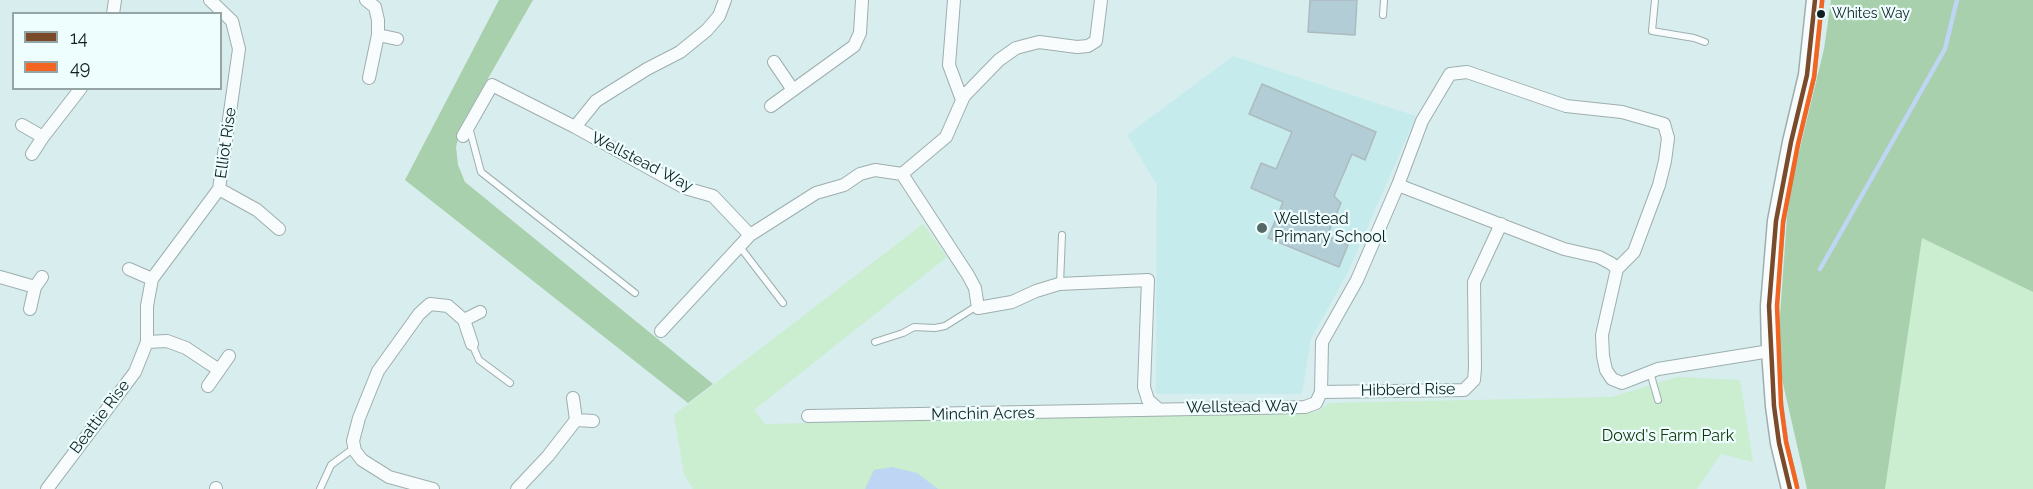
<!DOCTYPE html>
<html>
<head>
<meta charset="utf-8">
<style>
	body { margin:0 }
	#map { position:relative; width:2033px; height:489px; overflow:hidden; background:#d7edee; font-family:Raleway,sans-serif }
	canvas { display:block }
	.legend { position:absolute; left:12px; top:12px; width:210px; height:78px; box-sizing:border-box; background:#eefdfe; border:2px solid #95a4a5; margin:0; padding:8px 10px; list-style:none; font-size:18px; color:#101f20 }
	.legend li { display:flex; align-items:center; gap:12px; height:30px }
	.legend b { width:30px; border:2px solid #95a4a5 }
</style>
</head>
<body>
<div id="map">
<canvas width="2033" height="489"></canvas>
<ul class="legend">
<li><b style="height:8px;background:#7a4b2a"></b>14</li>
<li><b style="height:8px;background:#f26522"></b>49</li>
</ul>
</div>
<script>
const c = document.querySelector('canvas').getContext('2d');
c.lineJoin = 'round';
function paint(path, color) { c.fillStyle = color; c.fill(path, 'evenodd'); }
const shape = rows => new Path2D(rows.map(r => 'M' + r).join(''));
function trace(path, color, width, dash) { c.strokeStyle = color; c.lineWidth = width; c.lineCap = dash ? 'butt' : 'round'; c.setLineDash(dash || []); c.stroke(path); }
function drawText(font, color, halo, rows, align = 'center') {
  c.font = font + ' Raleway,sans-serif'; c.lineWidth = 4.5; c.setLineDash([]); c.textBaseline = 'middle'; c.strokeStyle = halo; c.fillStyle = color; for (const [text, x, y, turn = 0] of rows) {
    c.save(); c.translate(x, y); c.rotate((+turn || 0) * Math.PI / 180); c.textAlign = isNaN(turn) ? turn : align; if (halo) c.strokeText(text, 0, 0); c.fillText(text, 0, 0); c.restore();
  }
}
const built = shape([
	[1233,56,1416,116,1348,272,1311,339,1302,394,1156,394,1157,185,1127,135]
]);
const green = shape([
	[923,224,947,257,754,410,765,424,1317,412,1329,403,1612,397,1677,377,1740,380,1753,462,1721,454,1697,489,693,489,684,474,674,415],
	[1922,238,2033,292,2033,489,1885,489]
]);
const forest = shape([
	[499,0,533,0,463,122,456,147,458,165,465,182,713,384,688,403,405,180],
	[1831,0,2033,0,2033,292,1922,238,1885,489,1807,489,1782,379,1779,330,1787,217,1792,181,1824,49]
]);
const water = shape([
	[892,467,917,473,938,489,865,489,874,470]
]);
const stream = shape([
	[1820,269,1945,49,1957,0]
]);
const building = shape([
	[1310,0,1357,0,1355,35,1308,32,1310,0],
	[1262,84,1376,132,1365,160,1352,154,1334,196,1341,203,1327,236,1348,245,1339,267,1268,238,1283,202,1251,188,1261,163,1276,169,1292,132,1249,114,1262,84]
]);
const lane = shape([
	[1655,0,1652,31,1694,38,1705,42],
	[1383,15,1384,0],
	[469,127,481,172,635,293],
	[740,247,783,303],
	[1060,284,1062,235],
	[875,342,903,333,914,327,935,328,945,326,972,309,978,308],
	[472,344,479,360,510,383],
	[1650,372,1658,400],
	[320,489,331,465,354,448]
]);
const street = shape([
	[366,0,375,7,378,20,378,35,369,78],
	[725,0,719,16,707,30,680,52,647,69,596,101,575,127,685,188,713,196,750,235],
	[954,0,949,65,962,100],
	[113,14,115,0],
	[378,35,397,39],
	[774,62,793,90],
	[771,106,854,46,860,33,862,0],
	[22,125,43,137],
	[463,136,492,85,575,127],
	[32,154,43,137,81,88],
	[902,174,946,137,964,96,999,60,1016,48,1039,42,1077,47,1088,46,1096,41,1101,0],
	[1398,185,1422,121,1450,74,1467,72,1566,106,1622,112,1664,124,1668,138,1665,161,1659,185,1634,252,1617,269],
	[219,189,257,210,279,229],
	[129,269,152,279],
	[0,277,35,287],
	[30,309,35,287,42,277],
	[464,320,480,312],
	[661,331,750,235,816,193,844,185,860,174,875,170,902,174,968,275,975,288,978,308,1012,302,1036,291,1059,284,1148,280,1144,387,1148,400,1157,408],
	[147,342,167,341,186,348,219,370],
	[208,386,229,356],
	[1321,392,1464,390,1474,380,1475,368,1474,282,1501,224],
	[573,398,576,420],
	[808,416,1305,407,1316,403,1321,392,1322,342,1357,280,1398,185,1564,249,1599,257,1612,264,1617,269,1602,335,1603,356,1606,370,1612,379,1622,383,1658,369,1770,351],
	[47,489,135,372,147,342,147,306,152,279,219,189,239,49,232,21,210,0],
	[216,489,216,488],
	[433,489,389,477,362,460,355,451,353,441,359,418,378,371,419,314,430,304,448,306,464,320,472,344],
	[517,489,548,456,576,420,593,421]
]);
const secondary = shape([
	[1790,489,1779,443,1774,406,1770,351,1769,306,1776,221,1791,142,1807,75,1815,0]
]);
const bus1 = shape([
	[1790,489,1779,443,1774,406,1769,306,1776,221,1791,142,1807,75,1815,0]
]);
const bus2 = shape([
	[1797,487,1786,442,1781,405,1777,306,1783,222,1798,144,1814,77,1822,1]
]);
const markers = [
	[1821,14,5,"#101f20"],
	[1262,228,6,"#566768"]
];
const busNames = [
	["Whites Way",1832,14]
];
const streetNames = [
	["Elliot Rise",226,143,-82],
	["Wellstead Way",642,162,27],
	["Hibberd Rise",1408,390,-1],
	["Wellstead Way",1242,407,-1],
	["Minchin Acres",983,414,-1],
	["Beattie Rise",100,417,-53]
];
const poiNames = [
	["Wellstead",1274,219],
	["Primary School",1274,237]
];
const parkNames = [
	["Dowd's Farm Park",1668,436]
];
paint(built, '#c6ebed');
paint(green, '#caeecf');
paint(forest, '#a8d0ac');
paint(water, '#bed5f3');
trace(stream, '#bed5f3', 4.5);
paint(building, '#b2cdd6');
trace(building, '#acbbbe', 1.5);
trace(lane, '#9eaeaf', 8);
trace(street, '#9eaeaf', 14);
trace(secondary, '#9eaeaf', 19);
trace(lane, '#f9fcfc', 6);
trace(street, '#f9fcfc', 12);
trace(secondary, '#f9fcfc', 16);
trace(bus1, '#7a4b2a', 4.5);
trace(bus2, '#f26522', 4.5);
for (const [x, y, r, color] of markers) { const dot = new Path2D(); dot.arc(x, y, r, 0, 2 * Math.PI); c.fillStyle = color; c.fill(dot); trace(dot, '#eefdfe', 2); }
drawText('14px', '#101f20', '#eefdfe', busNames, 'left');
drawText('16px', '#101f20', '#eefdfe', streetNames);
drawText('16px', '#101f20', '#eefdfe', poiNames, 'left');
drawText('16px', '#123608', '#eefdfe', parkNames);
</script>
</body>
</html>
